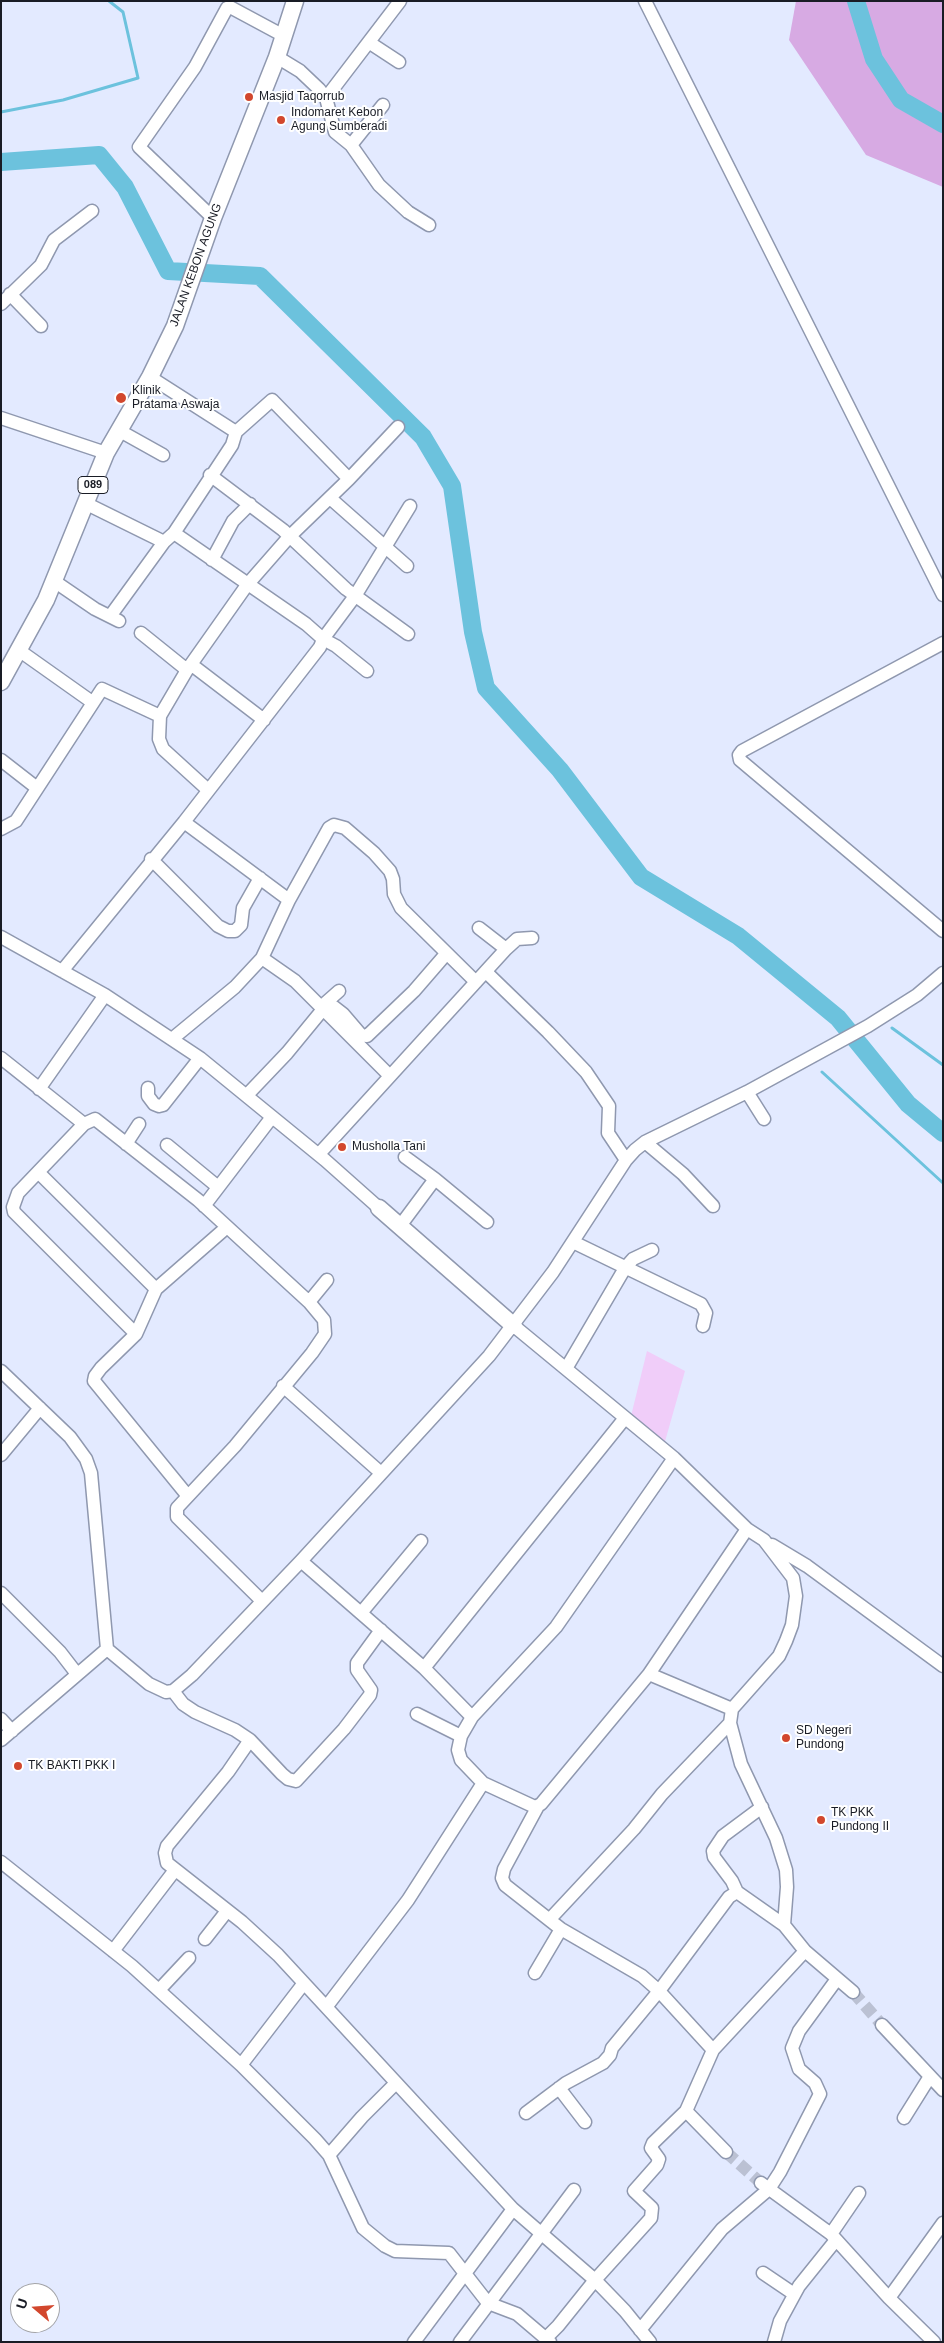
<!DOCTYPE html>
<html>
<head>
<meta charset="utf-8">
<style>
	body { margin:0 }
	#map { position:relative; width:944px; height:2343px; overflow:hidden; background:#e3eaff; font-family:Arial,sans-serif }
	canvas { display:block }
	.frame { position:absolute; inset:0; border:2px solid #191c25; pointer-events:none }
	.north { position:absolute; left:10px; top:2283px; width:50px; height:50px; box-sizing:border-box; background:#fff; border:1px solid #a3a4a8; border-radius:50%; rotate:288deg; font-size:14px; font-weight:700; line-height:20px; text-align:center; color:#191c25 }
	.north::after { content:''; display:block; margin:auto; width:18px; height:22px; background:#d2472d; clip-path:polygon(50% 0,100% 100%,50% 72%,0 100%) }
</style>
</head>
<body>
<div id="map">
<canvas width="944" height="2343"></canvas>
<div class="frame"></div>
<div class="north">U</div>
</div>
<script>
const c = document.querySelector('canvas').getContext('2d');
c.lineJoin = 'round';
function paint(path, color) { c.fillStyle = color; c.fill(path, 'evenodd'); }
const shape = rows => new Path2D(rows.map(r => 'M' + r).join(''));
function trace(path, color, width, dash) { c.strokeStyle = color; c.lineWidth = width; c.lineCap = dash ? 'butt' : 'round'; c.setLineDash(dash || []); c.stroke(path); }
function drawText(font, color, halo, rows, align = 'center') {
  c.font = font + ' Arial,sans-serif'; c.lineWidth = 4; c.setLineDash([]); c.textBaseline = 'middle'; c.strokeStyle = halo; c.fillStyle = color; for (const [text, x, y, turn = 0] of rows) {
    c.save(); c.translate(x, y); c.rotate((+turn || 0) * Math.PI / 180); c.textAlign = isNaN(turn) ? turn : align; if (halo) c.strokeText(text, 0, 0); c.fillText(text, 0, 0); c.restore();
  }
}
const green = shape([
	[647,1351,685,1371,664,1445,631,1416]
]);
const forest = shape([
	[796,1,943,1,943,187,866,155,789,40]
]);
const stream = shape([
	[1,112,63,100,138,78,123,12,109,1],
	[892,1028,943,1065],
	[822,1072,943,1183]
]);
const river = shape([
	[856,1,874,59,901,100,943,124],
	[1,162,99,155,125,187,168,271,260,276,423,437,452,486,473,632,486,688,560,770,641,877,738,936,838,1018,908,1104,943,1133]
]);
const minorTunnel = shape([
	[853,1992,882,2025],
	[726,2152,761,2183]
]);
const minor = shape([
	[645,1,943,595],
	[370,43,399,62],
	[277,57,300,71,319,89,326,98,335,132,351,145,379,185,408,212,429,225],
	[326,98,400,1],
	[351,145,383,105],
	[213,218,139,147,195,67,227,8,230,7,284,36],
	[10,294,41,326],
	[1,304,41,265,54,240,92,211],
	[150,377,236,432,232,445,174,533],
	[1,418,106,453],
	[120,431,163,455],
	[210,475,283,530,346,589,408,634],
	[349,479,398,427],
	[330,498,407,566],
	[212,560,233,521,250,504],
	[54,581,95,609,119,621],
	[111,615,164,542],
	[141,633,187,670],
	[943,643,742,751,739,755,740,760,943,931],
	[20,651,92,702],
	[192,665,264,720],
	[367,671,336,646,323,639,355,596,410,506],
	[1,760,37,788],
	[208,790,163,749,159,739,160,716,187,670,247,585,289,537,349,479,272,400,236,432],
	[184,822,289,900],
	[1,829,16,821,102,689,160,716],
	[151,859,218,926,228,931,235,931,241,925,243,908,260,878],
	[479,928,506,949],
	[1,937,105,995,200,1058,325,1160,379,1208],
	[262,958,295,981,389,1075],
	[62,971,184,822,320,647,323,639,306,624,174,533,164,542,85,503],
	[486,972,548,1032,586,1072,609,1106,608,1133,626,1160],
	[322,1006,339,991],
	[172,1039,235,987,262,958,289,900,329,828,334,825,345,828,374,853,390,871,393,879,394,894,401,908,476,982],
	[1,1058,84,1124,95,1119,198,1200,309,1302,324,1320,325,1334,312,1353,235,1446,177,1508,177,1517,183,1523,262,1601],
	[148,1088,148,1096,154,1104,159,1106,163,1105,200,1058],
	[39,1089,105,995],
	[747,1092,764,1119],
	[247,1095,287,1053,324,1008,334,1007,343,1014,361,1035,367,1036,414,991,446,954],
	[84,1124,18,1193,13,1207,14,1212,136,1334,101,1368,95,1376,94,1381,187,1495],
	[645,1142,683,1174,713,1206],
	[126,1144,139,1124],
	[167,1145,218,1187],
	[319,1154,506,949,517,939,532,938],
	[39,1173,156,1289],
	[435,1179,487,1222],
	[204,1206,272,1117],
	[400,1226,435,1179,405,1157],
	[573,1242,701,1304,706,1313,703,1326],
	[309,1302,327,1280],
	[514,1326,674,1458,747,1529,764,1540,793,1578,796,1596,792,1625,786,1641,779,1656,732,1709,730,1723,741,1764,776,1838,786,1870,787,1887,784,1925,805,1951,853,1992],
	[136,1334,156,1289,227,1227],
	[567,1367,625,1268,633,1259,652,1250],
	[1,1371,70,1437,86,1459,91,1473,107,1649],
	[283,1386,381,1473],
	[1,1455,40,1408],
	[674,1458,556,1627,472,1717,461,1736,458,1750,461,1760,483,1783,535,1807,541,1804,649,1674,732,1709],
	[772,1545,807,1566,943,1666],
	[301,1561,424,1668,472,1717],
	[1,1593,60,1652,77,1674],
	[361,1613,421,1541],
	[424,1668,625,1418],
	[649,1674,747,1529],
	[173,1691,183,1704,195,1712,235,1730,250,1740,228,1772,167,1846,165,1853,167,1863,242,1922,278,1955,513,2209,595,2280,558,2326,546,2338],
	[417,1714,461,1736],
	[1,1719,12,1731],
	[1,1740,107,1649,149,1684,166,1692,173,1691,192,1675,301,1561,489,1356,553,1272,626,1160,635,1150,645,1142,747,1092,868,1026,917,995,943,973],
	[250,1740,282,1774,288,1779,296,1781,344,1729,370,1695,371,1690,357,1670,357,1663,381,1630],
	[538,1806,504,1869,502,1878,505,1885,561,1929,642,1976,659,1991,713,2050],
	[762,1807,723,1836,713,1851,714,1857,732,1881,737,1892,784,1925],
	[1,1862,132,1966,241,2065,315,2139,329,2155,363,2228,385,2246,395,2251,449,2253,488,2303,517,2314,550,2342],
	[550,1919,634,1829,662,1794,730,1723],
	[205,1939,227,1911],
	[113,1951,175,1870],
	[535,1973,561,1929],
	[159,1990,189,1958],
	[327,2006,408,1900,483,1783],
	[882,2025,943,2090],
	[241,2065,304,1983],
	[559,2088,585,2122],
	[686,2111,726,2152],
	[526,2113,566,2083,603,2063,610,2055,612,2048,659,1991,729,1897,737,1892],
	[904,2118,929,2078],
	[329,2155,362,2117,396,2083],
	[761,2183,831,2234,889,2298,934,2342],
	[831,2234,859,2193],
	[763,2273,794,2294],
	[889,2298,943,2223],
	[640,2330,722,2229,769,2189,780,2172,820,2094,815,2083,799,2069,792,2048,799,2031,837,1979],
	[414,2342,513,2209],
	[460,2342,574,2190],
	[650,2342,625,2311,595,2280,651,2218,652,2208,634,2191,657,2165,659,2159,651,2148,653,2143,686,2111,713,2050,805,1951],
	[774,2342,780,2321,799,2286,836,2240]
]);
const major = shape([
	[1,682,46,600,106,453,150,377,175,326,213,218,277,57,295,1],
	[379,1208,514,1326]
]);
const markers = [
	[249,97,5,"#d2472d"],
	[281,120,5,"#d2472d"],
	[121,398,6,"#d2472d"],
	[342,1147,5,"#d2472d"],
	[786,1738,5,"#d2472d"],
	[18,1766,5,"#d2472d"],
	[821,1820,5,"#d2472d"]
];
const shields = [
	[93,485,30]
];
const shieldNames = [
	["089",93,485]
];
const poiNames = [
	["Masjid Taqorrub",259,97],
	["Indomaret Kebon",291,113],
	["Agung Sumberadi",291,127],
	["Klinik",132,391],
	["Pratama Aswaja",132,405],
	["Musholla Tani",352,1147],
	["SD Negeri",796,1731],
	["Pundong",796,1745],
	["TK BAKTI PKK I",28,1766],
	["TK PKK",831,1813],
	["Pundong II",831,1827]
];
const streetNames = [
	["JALAN KEBON AGUNG",196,265,-70]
];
paint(green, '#f0cdf9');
paint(forest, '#d7aae3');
trace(stream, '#6cc2dd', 3);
trace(river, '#6cc2dd', 18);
trace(minorTunnel, '#bbc1d3', 12, [12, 6]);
trace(minor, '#8f98af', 15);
trace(major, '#8f98af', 19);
trace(minor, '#fff', 12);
trace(major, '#fff', 16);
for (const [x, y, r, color] of markers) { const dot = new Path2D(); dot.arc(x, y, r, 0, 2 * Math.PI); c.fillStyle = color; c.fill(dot); trace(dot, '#fff', 2); }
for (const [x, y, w] of shields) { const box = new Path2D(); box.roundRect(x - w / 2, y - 8.5, w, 17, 4); c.fillStyle = '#fff'; c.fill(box); trace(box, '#191c25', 1); }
drawText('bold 11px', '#191c25', null, shieldNames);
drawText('12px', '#191c25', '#fff', poiNames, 'left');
drawText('12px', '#191c25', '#fff', streetNames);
</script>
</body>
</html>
